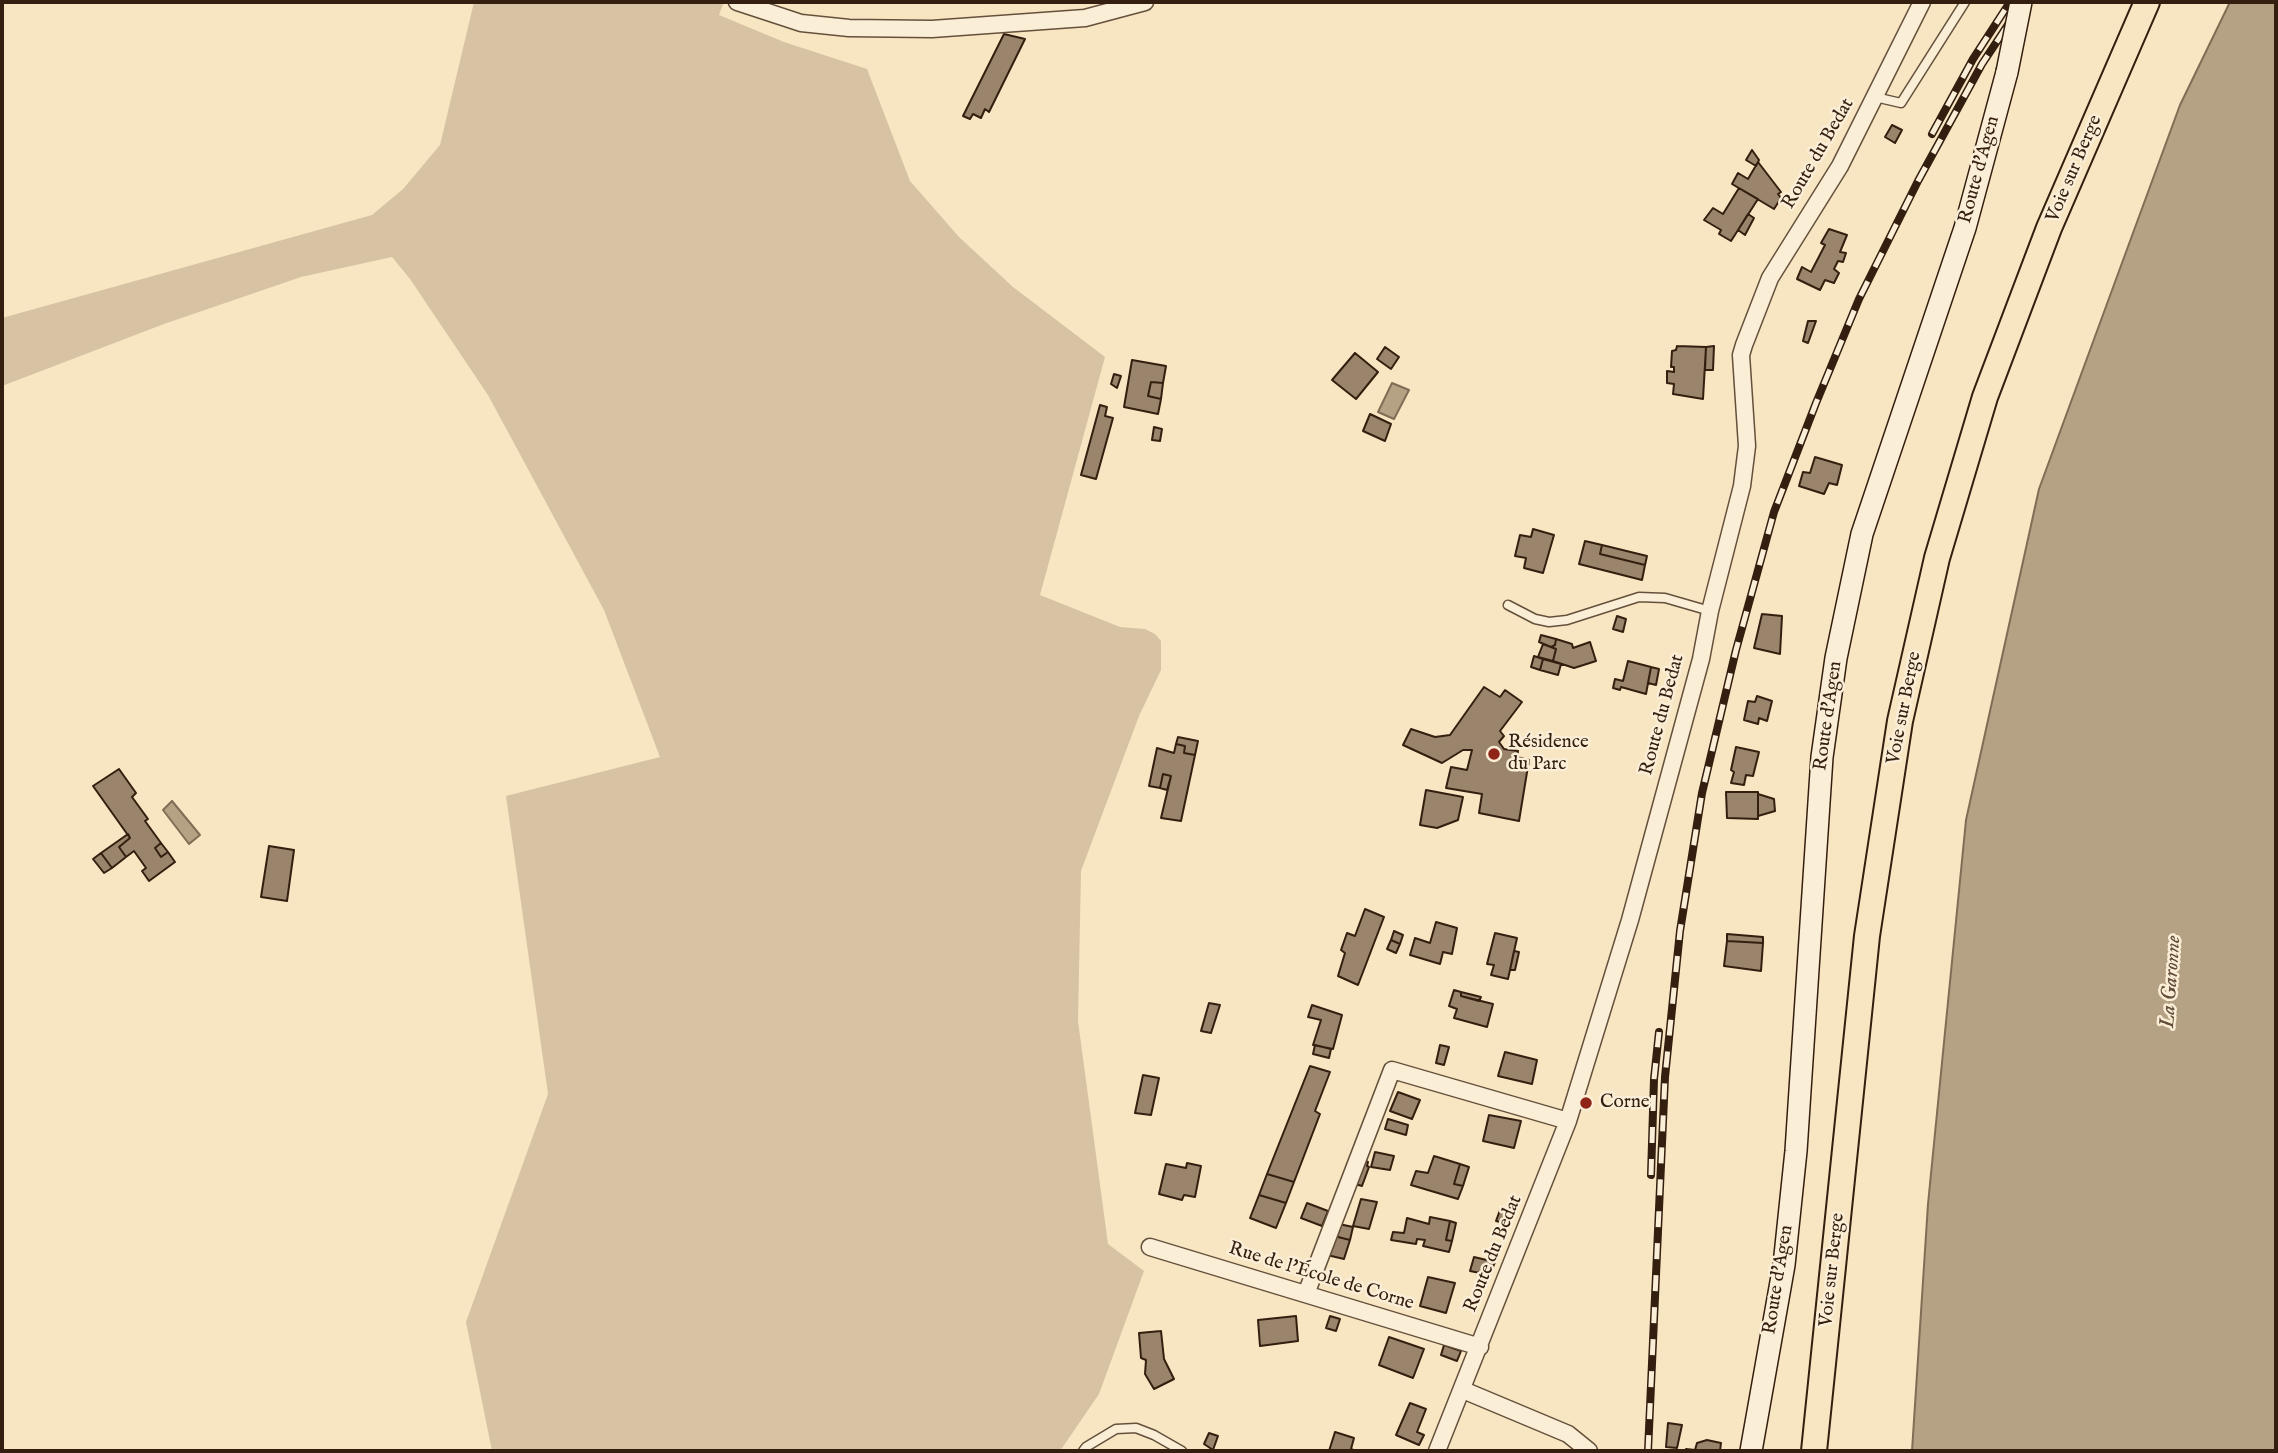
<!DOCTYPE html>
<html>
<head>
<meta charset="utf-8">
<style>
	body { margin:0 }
	#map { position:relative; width:2278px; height:1453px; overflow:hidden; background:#f8e5c1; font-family:"IM FELL English",serif }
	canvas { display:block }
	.frame { position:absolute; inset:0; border:4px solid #341e0f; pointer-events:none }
</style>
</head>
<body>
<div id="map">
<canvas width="2278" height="1453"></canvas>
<div class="frame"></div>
</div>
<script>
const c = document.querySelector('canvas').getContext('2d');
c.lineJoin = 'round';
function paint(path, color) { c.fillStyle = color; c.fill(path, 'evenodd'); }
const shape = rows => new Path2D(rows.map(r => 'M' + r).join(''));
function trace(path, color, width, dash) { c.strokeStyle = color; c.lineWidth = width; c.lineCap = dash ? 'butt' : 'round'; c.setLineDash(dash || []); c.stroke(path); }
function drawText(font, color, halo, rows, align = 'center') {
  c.font = font + ' "IM FELL English",serif'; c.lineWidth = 5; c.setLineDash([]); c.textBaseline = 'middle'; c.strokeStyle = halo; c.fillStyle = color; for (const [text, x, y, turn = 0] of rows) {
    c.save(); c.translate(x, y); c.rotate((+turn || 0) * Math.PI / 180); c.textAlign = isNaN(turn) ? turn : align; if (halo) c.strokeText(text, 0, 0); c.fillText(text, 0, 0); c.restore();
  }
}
const green = shape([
	[474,2,724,2,719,15,784,42,867,69,910,181,959,237,1013,287,1105,357,1040,595,1120,627,1145,629,1155,634,1161,641,1161,670,1139,716,1081,871,1078,1021,1108,1244,1144,1271,1099,1394,1060,1451,492,1451,466,1322,548,1094,506,796,660,757,604,610,488,395,410,279,392,257,301,277,164,324,2,386,2,318,372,215,403,189,440,145]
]);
const water = shape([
	[2230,2,2276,2,2276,1451,1912,1451,1928,1204,1966,820,2039,489,2180,105,2230,2],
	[1392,383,1409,390,1394,419,1378,412,1392,383],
	[172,801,200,835,189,844,163,810,172,801]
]);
const building = shape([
	[1004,34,1025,39,989,112,985,109,981,118,973,114,970,119,963,116,1004,34],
	[1892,125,1902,130,1895,143,1885,137,1892,125],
	[1752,150,1759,160,1756,166,1746,160,1752,150],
	[1758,162,1781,192,1778,194,1781,198,1774,209,1732,184,1738,173,1748,179,1758,162],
	[1739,188,1758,199,1731,241,1719,234,1721,230,1704,220,1713,208,1723,214,1739,188],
	[1748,214,1754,218,1745,235,1738,230,1748,214],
	[1829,229,1847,235,1840,252,1846,253,1843,262,1838,261,1834,269,1839,273,1834,283,1825,280,1820,290,1797,279,1802,267,1811,272,1825,245,1821,243,1829,229],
	[1808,321,1816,321,1808,343,1803,341,1808,321],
	[1677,346,1706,347,1703,399,1673,394,1674,384,1667,383,1667,371,1674,372,1674,367,1671,367,1672,351,1676,350,1677,346],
	[1714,346,1713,370,1705,370,1706,347,1714,346],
	[1385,347,1399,357,1391,369,1377,359,1385,347],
	[1355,353,1378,372,1356,399,1332,380,1355,353],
	[1132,360,1166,366,1163,383,1151,382,1148,396,1161,399,1158,414,1124,407,1132,360],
	[1114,374,1121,376,1117,388,1111,384,1114,374],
	[1151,382,1163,383,1161,399,1148,396,1151,382],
	[1100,405,1107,407,1105,416,1113,418,1096,479,1081,475,1100,405],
	[1370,414,1391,424,1385,441,1363,431,1370,414],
	[1154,427,1162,429,1160,441,1152,440,1154,427],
	[1815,457,1842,465,1837,485,1829,483,1824,494,1799,486,1803,472,1810,473,1815,457],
	[1533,529,1554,535,1543,573,1524,568,1526,558,1515,556,1520,535,1531,537,1533,529],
	[1585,541,1602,545,1600,554,1645,565,1642,580,1579,564,1585,541],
	[1602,545,1647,556,1645,565,1600,554,1602,545],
	[1762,614,1782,616,1780,654,1754,648,1762,614],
	[1617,616,1626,619,1623,632,1613,629,1617,616],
	[1541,635,1556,639,1555,645,1551,647,1539,642,1541,635],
	[1556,639,1572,644,1573,648,1590,642,1596,661,1574,668,1553,661,1556,649,1551,647,1555,645,1556,639],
	[1543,644,1556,649,1553,661,1538,657,1543,644],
	[1534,656,1543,659,1540,670,1531,667,1534,656],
	[1543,659,1561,664,1558,675,1540,670,1543,659],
	[1628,661,1651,667,1646,694,1621,687,1620,690,1613,688,1615,679,1623,681,1628,661],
	[1651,667,1659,669,1656,685,1648,683,1651,667],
	[1484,687,1500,697,1505,690,1522,702,1500,731,1504,736,1499,742,1504,749,1518,751,1517,757,1529,760,1519,821,1479,813,1482,794,1446,788,1451,767,1467,770,1472,750,1463,750,1442,763,1403,745,1411,729,1435,737,1450,735,1484,687],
	[1757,696,1772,701,1767,721,1759,718,1758,724,1744,720,1748,701,1755,702,1757,696],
	[1178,737,1198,741,1195,755,1184,753,1185,746,1176,744,1178,737],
	[1176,744,1185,746,1184,753,1195,755,1181,821,1161,818,1171,776,1163,774,1160,788,1149,786,1157,748,1174,753,1176,744],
	[1736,747,1759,752,1753,776,1746,775,1744,785,1731,783,1734,772,1731,770,1736,747],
	[119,769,136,793,132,797,148,819,145,821,161,843,155,848,161,857,168,852,175,862,149,881,142,871,146,868,134,851,126,857,119,847,130,838,93,786,119,769],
	[1163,774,1171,776,1167,790,1160,788,1163,774],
	[1426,790,1463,797,1458,820,1437,828,1420,825,1426,790],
	[1726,792,1758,792,1758,819,1727,818,1726,792],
	[1758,794,1774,799,1775,811,1758,816,1758,794],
	[128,834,130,838,119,847,126,857,112,868,101,853,128,834],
	[161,843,168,852,161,857,155,848,161,843],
	[269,846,294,850,287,901,261,897,269,846],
	[101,853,112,868,104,873,93,859,101,853],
	[1365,909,1384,917,1358,985,1338,976,1345,953,1341,950,1347,933,1355,936,1365,909],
	[1436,922,1457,928,1452,954,1443,952,1440,964,1410,955,1415,938,1430,943,1436,922],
	[1394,931,1403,935,1400,944,1391,940,1394,931],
	[1495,933,1517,938,1508,979,1491,975,1494,965,1487,964,1495,933],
	[1727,934,1763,937,1763,943,1727,941,1727,934],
	[1391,940,1400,944,1396,953,1387,949,1391,940],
	[1727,941,1763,943,1761,971,1724,966,1727,941],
	[1514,951,1519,952,1515,970,1510,970,1514,951],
	[1454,990,1461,992,1461,996,1493,1004,1487,1027,1454,1018,1457,1009,1449,1006,1454,990],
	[1461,992,1481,997,1479,1001,1461,996,1461,992],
	[1209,1003,1220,1005,1211,1033,1201,1031,1209,1003],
	[1312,1005,1342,1015,1333,1049,1313,1045,1321,1020,1308,1017,1312,1005],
	[1315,1045,1331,1049,1329,1058,1313,1054,1315,1045],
	[1440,1045,1449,1047,1444,1065,1436,1063,1440,1045],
	[1505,1052,1537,1060,1532,1084,1498,1076,1505,1052],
	[1310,1066,1330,1072,1315,1111,1320,1114,1294,1182,1267,1174,1310,1066],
	[1143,1075,1159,1078,1151,1115,1135,1113,1143,1075],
	[1398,1092,1420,1100,1412,1119,1390,1111,1398,1092],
	[1489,1115,1521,1121,1514,1148,1483,1141,1489,1115],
	[1388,1119,1408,1125,1406,1135,1385,1129,1388,1119],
	[1375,1152,1394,1156,1390,1170,1371,1167,1375,1152],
	[1434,1156,1460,1164,1454,1184,1463,1186,1458,1199,1411,1185,1416,1171,1428,1173,1434,1156],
	[1363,1160,1368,1162,1367,1166,1369,1167,1362,1186,1355,1184,1363,1160],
	[1187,1163,1201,1166,1195,1197,1184,1195,1182,1200,1159,1194,1166,1164,1186,1168,1187,1163],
	[1460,1164,1469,1167,1463,1186,1454,1184,1460,1164],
	[1267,1174,1294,1182,1286,1203,1259,1195,1267,1174],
	[1259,1195,1286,1203,1276,1228,1250,1218,1259,1195],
	[1361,1199,1377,1202,1369,1229,1353,1226,1361,1199],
	[1307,1203,1328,1211,1322,1226,1301,1218,1307,1203],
	[1500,1210,1513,1213,1509,1224,1496,1221,1500,1210],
	[1430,1217,1450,1221,1446,1240,1452,1241,1449,1252,1423,1246,1425,1240,1417,1239,1416,1244,1391,1240,1393,1232,1404,1233,1407,1218,1429,1224,1430,1217],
	[1450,1221,1456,1223,1452,1241,1446,1240,1450,1221],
	[1339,1224,1353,1227,1350,1240,1334,1236,1339,1224],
	[1334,1236,1350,1240,1344,1259,1327,1255,1334,1236],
	[1474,1257,1495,1262,1490,1275,1470,1271,1474,1257],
	[1428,1277,1455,1283,1446,1313,1420,1306,1428,1277],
	[1296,1316,1298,1341,1260,1346,1258,1320,1296,1316],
	[1330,1316,1340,1319,1336,1331,1326,1328,1330,1316],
	[1161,1331,1164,1359,1174,1379,1154,1389,1145,1374,1146,1360,1141,1358,1139,1333,1161,1331],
	[1389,1337,1424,1349,1413,1378,1379,1365,1389,1337],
	[1444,1345,1461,1351,1457,1361,1441,1355,1444,1345],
	[1410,1403,1426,1409,1417,1432,1424,1435,1419,1445,1396,1435,1410,1403],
	[1668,1423,1682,1425,1677,1448,1666,1447,1668,1423],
	[1335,1432,1354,1438,1351,1449,1356,1451,1329,1451,1335,1432],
	[1209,1433,1218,1436,1213,1450,1204,1444,1209,1433],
	[1707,1440,1721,1443,1720,1451,1686,1451,1686,1449,1695,1450,1697,1443,1707,1440]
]);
const lane = shape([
	[1875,97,1901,103,1965,2],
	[1508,605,1535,619,1549,622,1567,620,1639,597,1665,598,1710,611],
	[1083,1451,1086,1447,1116,1429,1136,1428,1154,1435,1182,1451]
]);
const street = shape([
	[737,2,801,23,849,28,932,29,1085,18,1145,2],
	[1150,1247,1480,1347],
	[1306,1294,1392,1070,1568,1121],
	[1463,1390,1568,1434,1589,1451],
	[1437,1451,1568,1121,1630,920,1701,659,1710,611,1742,486,1747,446,1741,355,1744,345,1770,278,1840,166,1922,2]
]);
const secondary = shape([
	[1751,1451,1784,1265,1796,1151,1822,757,1836,658,1862,534,1965,228,2007,72]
]);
const primary = shape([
	[1814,1451,1867,936,1900,721,1937,558,1985,397,2049,228,2147,2]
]);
const rail = shape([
	[1932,134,1973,59,2010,2],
	[1651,1175,1654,1079,1659,1032],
	[1648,1451,1665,1077,1680,931,1702,793,1736,650,1774,512,1816,403,1859,299,1918,181,1982,64,2023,2]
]);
const secondaryBridge = shape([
	[2007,72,2021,2]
]);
const markers = [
	[1494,754,7,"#8f2418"],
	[1586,1103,7,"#8f2418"]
];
const streetNames = [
	["Route du Bedat",1819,154,-60],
	["Voie sur Berge",2075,169,-67],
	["Route d'Agen",1980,170,-75],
	["Voie sur Berge",1905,708,-79],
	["Route du Bedat",1663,715,-75],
	["Route d'Agen",1829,716,-82],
	["Route du Bedat",1494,1254,-68],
	["Voie sur Berge",1833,1270,-84],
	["Rue de l'École de Corne",1321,1277,17],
	["Route d'Agen",1779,1280,-81]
];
const poiNames = [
	["Résidence",1508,743],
	["du Parc",1508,765],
	["Corne",1600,1103]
];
const waterNames = [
	["La Garonne",2172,982,-86]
];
paint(green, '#d7c3a3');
paint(water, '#b5a184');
trace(water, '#816d55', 2);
paint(building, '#9a856c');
trace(building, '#341e0f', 2);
trace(lane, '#65503c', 11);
trace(street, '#65503c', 19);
trace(secondary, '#341e0f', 24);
trace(primary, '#341e0f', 28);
trace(lane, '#faeed7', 8);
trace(street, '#faeed7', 16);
trace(secondary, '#faeed7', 21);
trace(primary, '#f8e5c1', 24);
trace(rail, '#341e0f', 8);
trace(rail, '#faeed7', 5, [16]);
trace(secondaryBridge, '#341e0f', 24, []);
trace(secondaryBridge, '#faeed7', 21);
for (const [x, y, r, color] of markers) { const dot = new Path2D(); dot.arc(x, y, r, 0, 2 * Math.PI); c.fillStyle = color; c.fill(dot); trace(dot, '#faeed7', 2.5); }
drawText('19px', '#341e0f', '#faeed7', streetNames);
drawText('19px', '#341e0f', '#faeed7', poiNames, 'left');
drawText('italic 21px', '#614c38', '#faeed7', waterNames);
</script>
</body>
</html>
